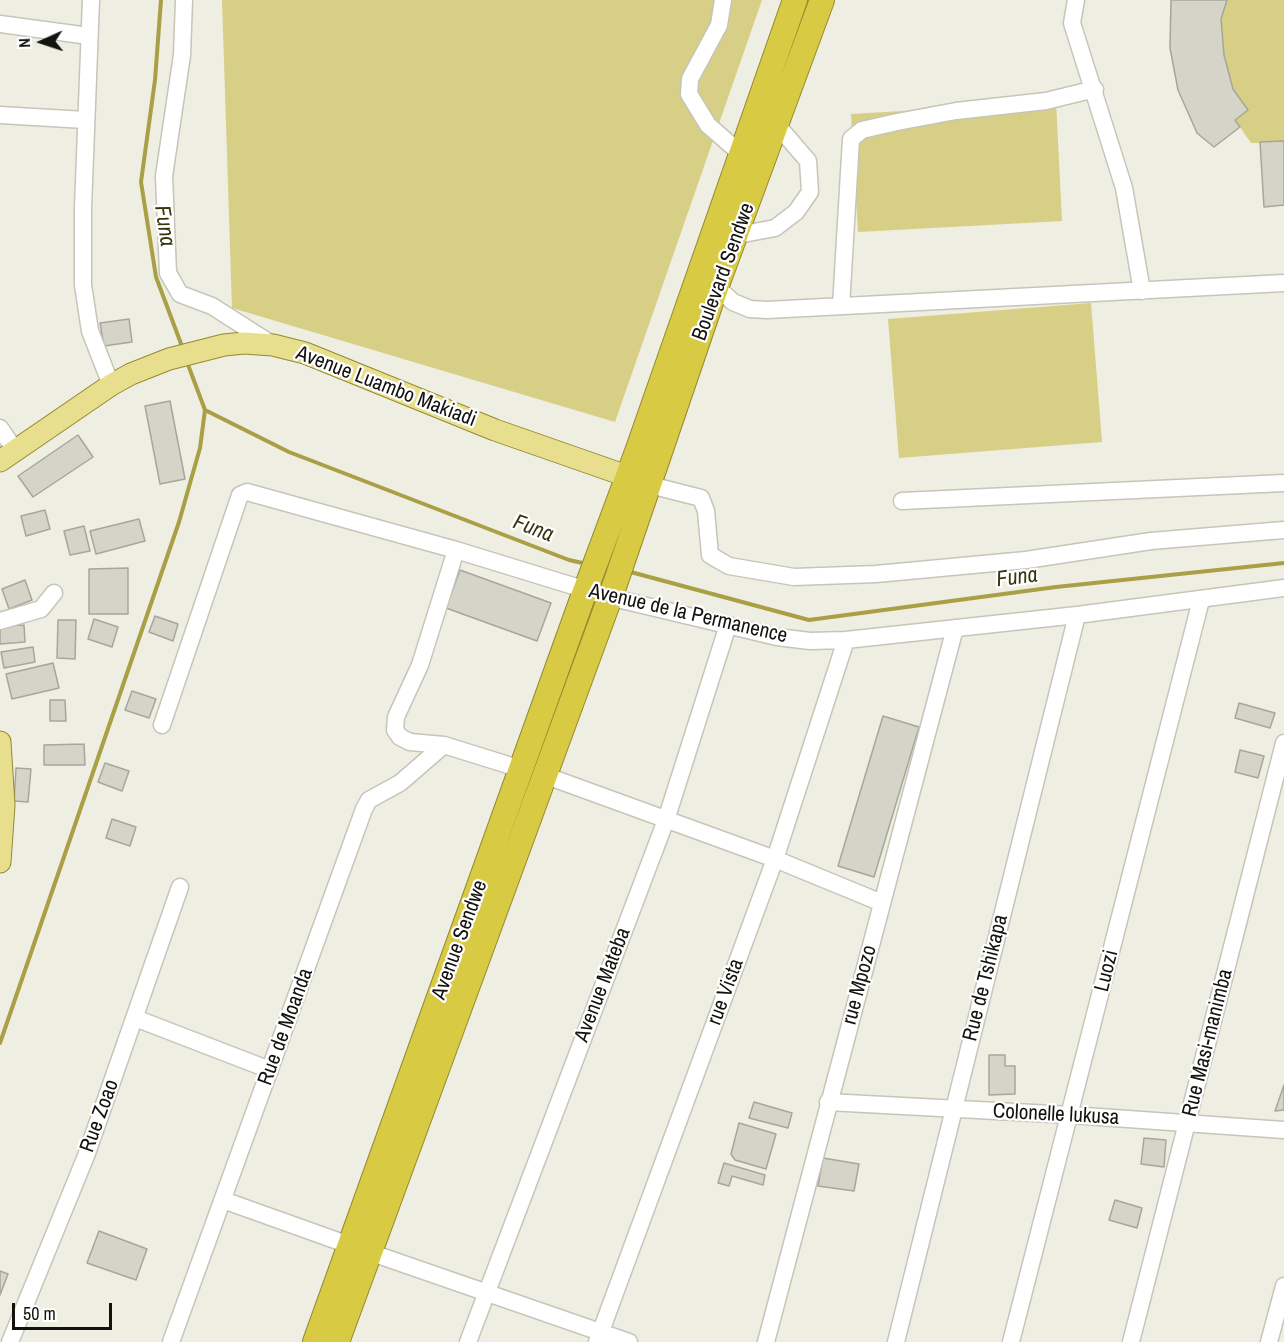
<!DOCTYPE html>
<html>
<head>
<meta charset="utf-8">
<style>
	body { margin:0 }
	#map { position:relative; width:1284px; height:1342px; overflow:hidden; background:#efeee2; font-family:"Archivo Narrow",sans-serif }
	canvas { display:block }
	.north { position:absolute; left:12px; top:12px; width:60px; height:60px; -webkit-text-stroke:4px #fff; paint-order:stroke; rotate:267deg; font-size:16px; font-weight:700; line-height:24px; text-align:center; color:#13120e }
	.north::after { content:''; display:block; margin:auto; width:21px; height:27px; background:#13120e; clip-path:polygon(50% 0,100% 100%,50% 72%,0 100%) }
	.scale { position:absolute; left:12px; top:1303px; width:100px; height:27px; box-sizing:border-box; border:3px solid #13120e; border-top:0; padding-left:8px; font-size:18px; line-height:21px; white-space:nowrap; color:#13120e; -webkit-text-stroke:4px #fff; paint-order:stroke }
</style>
</head>
<body>
<div id="map">
<canvas width="1284" height="1342"></canvas>
<div class="north">N</div>
<div class="scale">50 m</div>
</div>
<script>
const c = document.querySelector('canvas').getContext('2d');
c.lineJoin = 'round';
function paint(path, color) { c.fillStyle = color; c.fill(path, 'evenodd'); }
const shape = rows => new Path2D(rows.map(r => 'M' + r).join(''));
function trace(path, color, width, dash) { c.strokeStyle = color; c.lineWidth = width; c.lineCap = dash ? 'butt' : 'round'; c.setLineDash(dash || []); c.stroke(path); }
function drawText(font, color, halo, rows, align = 'center') {
  c.font = font + ' "Archivo Narrow",sans-serif'; c.lineWidth = 4.5; c.setLineDash([]); c.textBaseline = 'middle'; c.strokeStyle = halo; c.fillStyle = color; for (const [text, x, y, turn = 0] of rows) {
    c.save(); c.translate(x, y); c.rotate((+turn || 0) * Math.PI / 180); c.textAlign = isNaN(turn) ? turn : align; if (halo) c.strokeText(text, 0, 0); c.fillText(text, 0, 0); c.restore();
  }
}
const green = shape([
	[222,0,762,0,615,422,232,308],
	[1171,0,1284,0,1284,205,1264,207,1260,143,1251,143,1240,127,1214,147,1197,133,1178,90,1170,48],
	[1056,102,1062,221,858,232,851,114],
	[1091,303,1102,442,899,458,888,319]
]);
const stream = shape([
	[161,0,155,80,141,182,156,277,183,349],
	[187,362,205,410,289,452,569,560,587,564],
	[627,571,809,620,1056,587,1284,563],
	[0,1043,179,522,200,448,205,410]
]);
const building = shape([
	[1171,0,1227,0,1221,19,1224,55,1233,89,1248,110,1235,120,1240,127,1214,147,1197,133,1178,90,1170,48,1171,0],
	[1284,141,1284,205,1264,207,1260,142,1284,141],
	[129,319,132,342,104,346,100,323,129,319],
	[170,401,185,479,160,484,145,406,170,401],
	[78,435,93,457,33,497,18,476,78,435],
	[45,510,50,529,26,536,21,516,45,510],
	[139,519,145,541,96,554,90,531,139,519],
	[84,526,90,551,70,555,64,531,84,526],
	[128,568,128,614,89,614,89,569,128,568],
	[460,570,551,603,537,641,446,608,460,570],
	[25,580,32,600,9,609,2,589,25,580],
	[155,616,178,624,173,641,149,632,155,616],
	[94,619,118,627,112,647,88,639,94,619],
	[58,620,76,620,75,659,57,658,58,620],
	[24,625,25,642,0,644,0,626,24,625],
	[33,647,35,662,4,668,1,652,33,647],
	[53,663,59,688,12,699,6,674,53,663],
	[132,691,156,699,149,718,125,710,132,691],
	[50,700,65,700,66,721,50,721,50,700],
	[1239,703,1275,713,1270,728,1235,718,1239,703],
	[883,716,919,727,874,877,838,866,883,716],
	[84,744,85,765,44,765,44,745,84,744],
	[1240,750,1264,756,1258,778,1235,772,1240,750],
	[105,763,129,771,122,791,98,782,105,763],
	[16,768,31,769,28,802,14,801,16,768],
	[112,819,136,827,130,846,106,838,112,819],
	[989,1055,1005,1055,1005,1066,1015,1066,1015,1094,989,1095,989,1055],
	[1284,1085,1284,1110,1275,1111,1284,1085],
	[754,1102,792,1113,788,1128,749,1118,754,1102],
	[739,1123,776,1134,766,1169,735,1160,731,1154,739,1123],
	[1144,1138,1166,1140,1164,1167,1141,1164,1144,1138],
	[823,1158,859,1164,854,1191,818,1186,823,1158],
	[724,1163,765,1175,763,1185,732,1176,729,1186,718,1183,724,1163],
	[1115,1200,1142,1208,1137,1228,1109,1220,1115,1200],
	[99,1231,147,1249,136,1280,87,1263,99,1231],
	[0,1271,8,1274,0,1295,0,1271]
]);
const minor = shape([
	[91,0,83,208,83,285,90,331,111,385],
	[184,0,182,55,164,176,168,273,180,294,212,306,273,345],
	[723,0,719,25,690,79,689,94,708,125,741,154],
	[1076,0,1072,23,1124,188,1142,291],
	[0,24,89,36],
	[0,115,85,120],
	[738,235,775,228,796,212,810,192,808,161,777,125],
	[710,281,733,302,750,309,767,310,1284,283],
	[841,306,851,139,862,130,897,122,956,111,1046,101,1095,89],
	[0,428,15,450],
	[650,485,701,498,706,511,710,555,729,566,794,577,876,574,1026,560,1151,541,1284,530],
	[902,501,1284,483],
	[456,550,420,665,396,717,395,730,400,737,410,742,444,745,521,769],
	[0,621,41,609,54,593],
	[162,725,240,495,247,492,456,550,609,597,777,637,810,641,846,640,1077,615,1284,588],
	[544,775,775,859,882,903],
	[135,1018,270,1070],
	[828,1102,1071,1115,1284,1130],
	[223,1200,349,1245],
	[369,1252,629,1342],
	[10,1342,86,1156,180,887],
	[171,1342,364,809,369,800,400,783,444,745],
	[468,1342,666,820,728,625],
	[597,1342,775,859,846,640],
	[766,1342,955,628],
	[896,1342,1077,615],
	[1011,1342,1201,600],
	[1131,1342,1284,743],
	[1269,1342,1284,1286]
]);
const major = shape([
	[0,461,111,385,131,374,169,359,224,345,244,343,273,345,305,353,495,430,644,482],
	[0,742,4,805,0,862]
]);
const highway = shape([
	[315,1342,581,602,638,449,795,0],
	[337,1342,615,584,717,285,822,0]
]);
const streetNames = [
	["Boulevard Sendwe",724,272,-70],
	["Avenue Luambo Makiadi",386,387,21],
	["Avenue de la Permanence",688,614,13],
	["Avenue Sendwe",460,940,-70],
	["Luozi",1107,971,-76],
	["Rue de Tshikapa",986,978,-76],
	["Avenue Mateba",603,985,-69],
	["rue Mpozo",860,985,-75],
	["rue Vista",726,992,-70],
	["Rue de Moanda",286,1027,-70],
	["Rue Masi-manimba",1208,1043,-76],
	["Colonelle lukusa",1056,1115,3],
	["Rue Zoao",100,1116,-70]
];
const waterNames = [
	["Funa",164,226,81],
	["Funa",533,529,21],
	["Funa",1017,578,-7]
];
paint(green, '#d7cf85');
trace(stream, '#a99f45', 4);
paint(building, '#d5d4c9');
trace(building, '#a7a69b', 1.5);
trace(minor, '#c6c5b9', 19);
trace(major, '#948a30', 23);
trace(highway, '#948a30', 26);
trace(minor, '#fff', 16);
trace(major, '#e8df8e', 21);
trace(highway, '#d9ca43', 24);
drawText('21px', '#13120e', '#fff', streetNames);
drawText('italic 22px', '#39340d', '#fff', waterNames);
</script>
</body>
</html>
